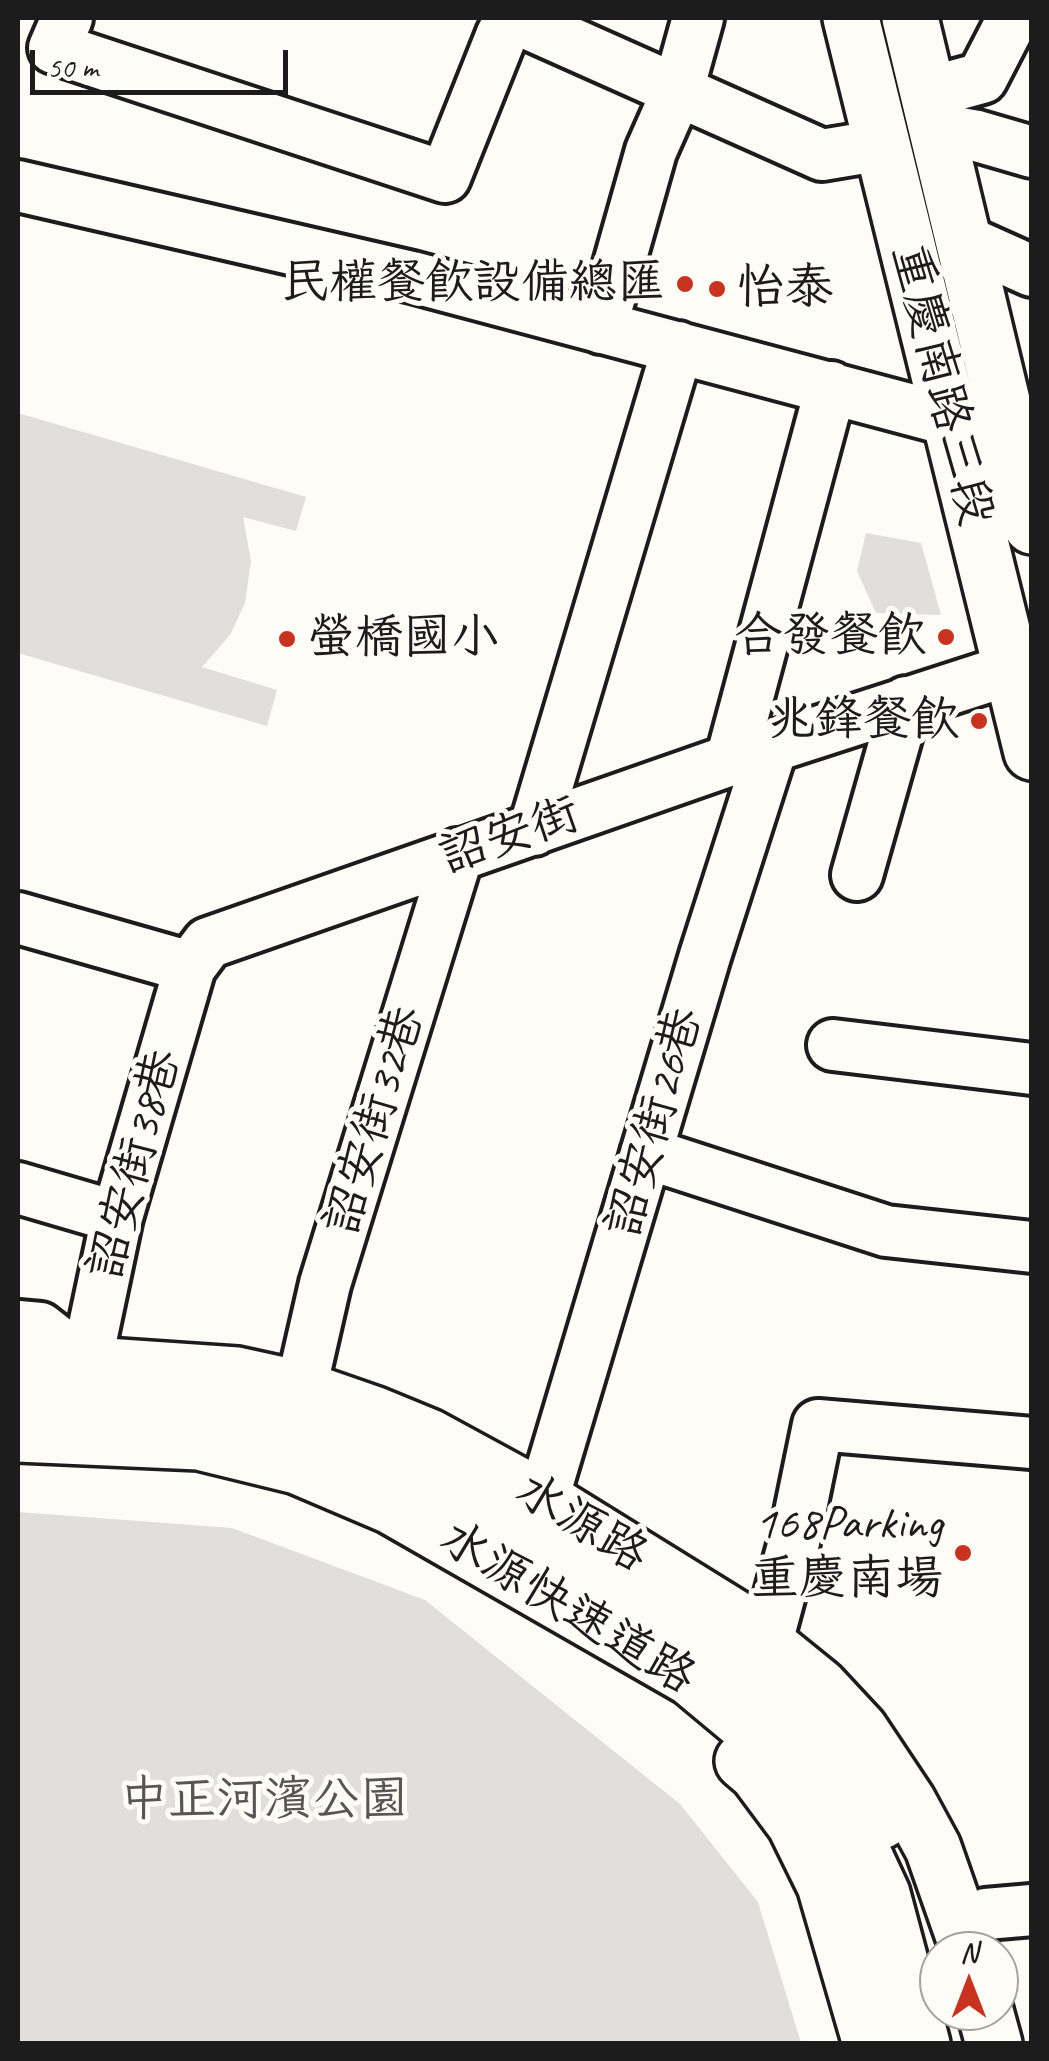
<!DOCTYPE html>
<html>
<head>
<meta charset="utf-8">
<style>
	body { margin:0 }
	#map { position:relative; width:1049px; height:2061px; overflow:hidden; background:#fdfcf7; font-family:Caveat,sans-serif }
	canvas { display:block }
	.frame { position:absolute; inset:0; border:20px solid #1c1c1c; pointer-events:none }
	.north { position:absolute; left:919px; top:1931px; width:100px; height:100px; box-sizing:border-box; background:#fdfcf7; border:2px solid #a3a29f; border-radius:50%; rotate:0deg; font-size:28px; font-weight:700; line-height:40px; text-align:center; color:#1c1c1c }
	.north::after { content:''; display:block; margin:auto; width:35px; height:45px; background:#c8321e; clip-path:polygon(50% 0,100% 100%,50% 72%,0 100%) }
	.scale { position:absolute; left:30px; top:50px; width:258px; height:45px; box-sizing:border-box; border:5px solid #1c1c1c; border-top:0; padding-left:12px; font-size:30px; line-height:35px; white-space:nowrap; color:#1c1c1c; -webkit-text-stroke:8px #fdfcf7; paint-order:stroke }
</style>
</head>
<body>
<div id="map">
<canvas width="1049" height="2061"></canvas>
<div class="frame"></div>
<div class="north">N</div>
<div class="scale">50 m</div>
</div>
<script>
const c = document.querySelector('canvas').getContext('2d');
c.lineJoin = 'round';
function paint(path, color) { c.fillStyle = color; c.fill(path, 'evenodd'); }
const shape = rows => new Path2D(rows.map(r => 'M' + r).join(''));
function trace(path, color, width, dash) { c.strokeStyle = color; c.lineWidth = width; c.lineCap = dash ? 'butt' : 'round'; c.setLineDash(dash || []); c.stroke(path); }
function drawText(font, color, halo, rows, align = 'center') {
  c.font = font + ' Caveat,"LXGW WenKai TC",sans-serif'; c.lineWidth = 10; c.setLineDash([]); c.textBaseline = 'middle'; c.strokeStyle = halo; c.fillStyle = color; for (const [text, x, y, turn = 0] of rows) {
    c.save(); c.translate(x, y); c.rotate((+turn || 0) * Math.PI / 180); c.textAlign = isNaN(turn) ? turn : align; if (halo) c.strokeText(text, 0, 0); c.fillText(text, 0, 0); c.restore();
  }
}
const green = shape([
	[18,413,306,497,296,531,243,517,251,561,245,603,230,635,202,667,277,690,267,726,18,653],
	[866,533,921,543,941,615,876,613,857,571],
	[18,1512,232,1528,425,1600,680,1804,758,1902,801,2043,18,2043]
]);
const minor = shape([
	[67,18,54,48,445,177,502,34],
	[515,18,822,155,882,145],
	[927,93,982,78,1013,18],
	[937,129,977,136,1032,152],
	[18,186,412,277,987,430],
	[965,241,1032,271],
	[601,328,651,151,678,90,698,18],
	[731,760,831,387],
	[534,830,678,347],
	[857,875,906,702],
	[18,918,190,967,208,943,731,760,1012,669],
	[833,1045,1032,1069],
	[646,1153,886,1231,1032,1247],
	[18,1188,117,1217],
	[18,1326,40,1328,86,1364,117,1217,190,967],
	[301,1389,325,1284,458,854],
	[543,1499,705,956,772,747],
	[767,1642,794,1542,818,1425,1032,1443],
	[963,1925,986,1914,1032,1910]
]);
const major = shape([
	[851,18,1032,752],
	[910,18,1032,526],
	[18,1360,237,1375,301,1389,373,1414,429,1437,543,1499,735,1618,819,1686,860,1730,908,1802,933,1848,969,1951],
	[985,2011,994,2044]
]);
const highway = shape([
	[18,1392,214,1406,291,1420,368,1443,447,1484,767,1685,838,1756,866,1791,881,1821],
	[18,1434,199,1442,297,1466,391,1506,691,1678,757,1733,826,1799,862,1851,882,1894,922,2044],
	[743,1761,757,1773,795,1824,825,1885,871,2044]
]);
const markers = [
	[685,284,10,"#c8321e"],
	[717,289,10,"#c8321e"],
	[946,637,10,"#c8321e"],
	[287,639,10,"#c8321e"],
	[979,721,10,"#c8321e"],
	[963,1553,10,"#c8321e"]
];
const poiNames = [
	["民權餐飲設備總匯",665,284],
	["怡泰",737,289,"left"],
	["合發餐飲",926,637],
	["螢橋國小",307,639,"left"],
	["兆鋒餐飲",959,721],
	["168Parking",943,1525],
	["重慶南場",943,1580]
];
const streetNames = [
	["重慶南路三段",941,385,76],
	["詔安街",510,837,-19],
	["詔安街32巷",376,1121,-73],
	["詔安街26巷",656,1123,-74],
	["詔安街38巷",136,1165,-75],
	["水源路",581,1524,31],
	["水源快速道路",567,1609,31]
];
const parkNames = [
	["中正河濱公園",264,1801]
];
paint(green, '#e0dfdb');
trace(minor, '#1c1c1c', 58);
trace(major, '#1c1c1c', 62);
trace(highway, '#1c1c1c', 62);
trace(minor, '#fdfcf7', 50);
trace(major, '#fdfcf7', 55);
trace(highway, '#fdfcf7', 55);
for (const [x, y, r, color] of markers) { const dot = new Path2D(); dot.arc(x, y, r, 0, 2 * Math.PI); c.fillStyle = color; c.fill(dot); trace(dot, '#fdfcf7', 4); }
drawText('48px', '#1c1c1c', '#fdfcf7', poiNames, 'right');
drawText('48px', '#1c1c1c', '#fdfcf7', streetNames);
drawText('48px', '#575655', '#fdfcf7', parkNames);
</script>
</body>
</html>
